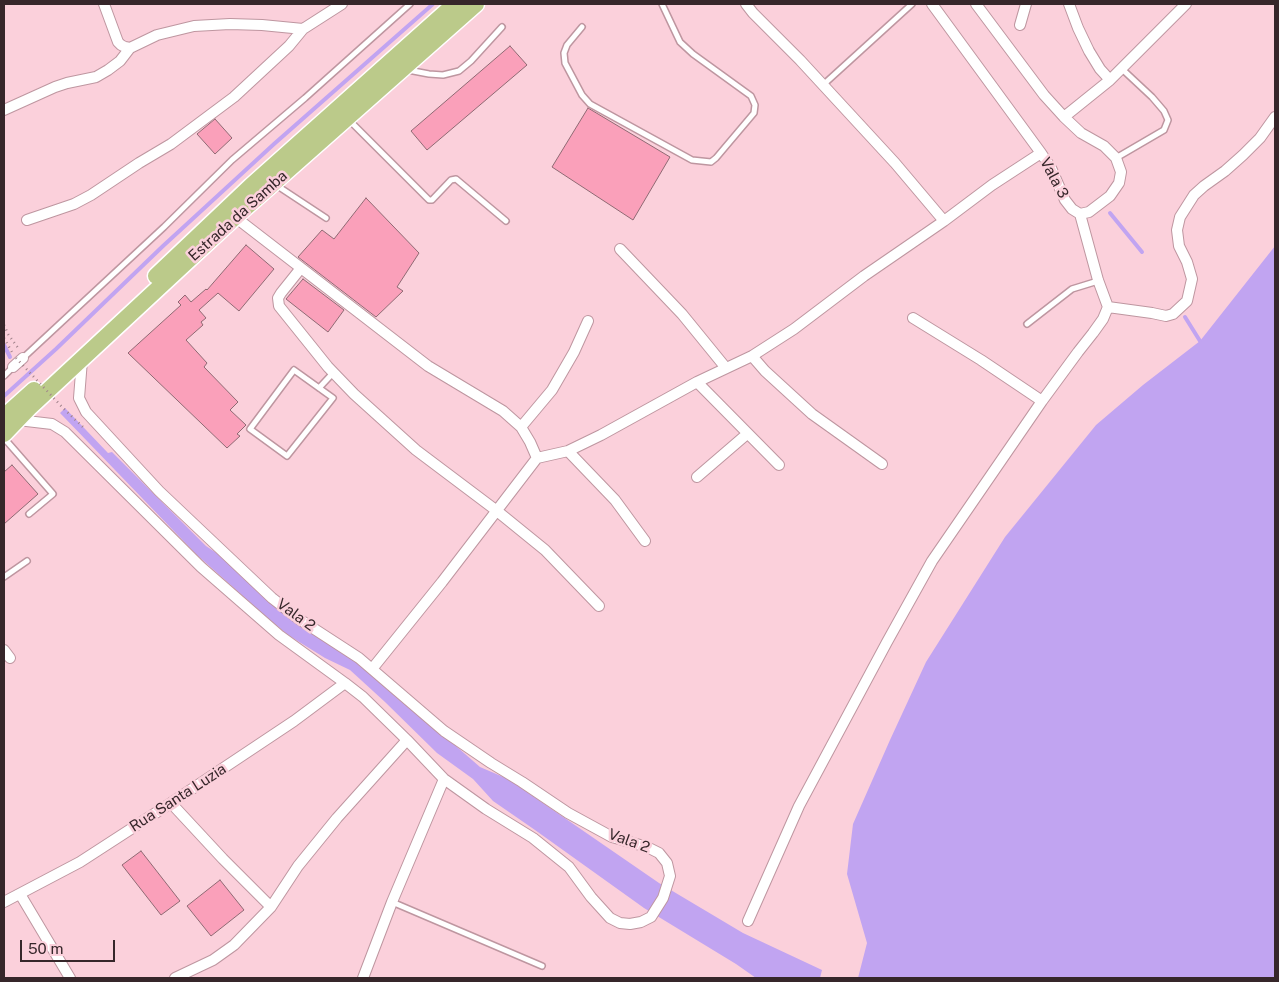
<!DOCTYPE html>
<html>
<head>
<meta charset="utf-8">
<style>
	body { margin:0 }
	#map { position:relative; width:1279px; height:982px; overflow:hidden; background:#fbd0db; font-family:"Public Sans",sans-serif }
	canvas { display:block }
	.frame { position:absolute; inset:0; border:5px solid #36262a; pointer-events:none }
	.scale { position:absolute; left:20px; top:940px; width:95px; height:22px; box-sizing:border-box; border:2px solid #36262a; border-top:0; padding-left:6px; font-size:15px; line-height:18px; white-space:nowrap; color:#36262a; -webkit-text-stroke:4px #fbd0db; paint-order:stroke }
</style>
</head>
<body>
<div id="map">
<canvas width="1279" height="982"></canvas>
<div class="frame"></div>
<div class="scale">50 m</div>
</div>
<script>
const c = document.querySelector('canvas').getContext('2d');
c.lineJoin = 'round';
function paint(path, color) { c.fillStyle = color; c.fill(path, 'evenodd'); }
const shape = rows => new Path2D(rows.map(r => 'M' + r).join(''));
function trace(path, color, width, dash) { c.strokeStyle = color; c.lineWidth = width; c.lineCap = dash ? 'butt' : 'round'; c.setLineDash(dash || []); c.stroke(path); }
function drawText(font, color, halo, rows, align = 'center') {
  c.font = font + ' "Public Sans",sans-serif'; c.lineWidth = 5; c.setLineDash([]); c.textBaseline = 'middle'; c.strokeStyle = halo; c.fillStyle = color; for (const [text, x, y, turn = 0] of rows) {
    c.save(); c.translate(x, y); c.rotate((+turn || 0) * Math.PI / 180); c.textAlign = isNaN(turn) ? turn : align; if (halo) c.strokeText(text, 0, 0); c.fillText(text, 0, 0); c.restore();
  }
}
const water = shape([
	[1275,246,1275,978,858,978,867,943,847,874,853,824,890,740,926,662,1005,537,1096,425,1143,385,1200,341],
	[65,408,108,453,112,452,206,546,239,568,356,659,480,767,508,779,659,883,743,933,822,970,820,978,756,978,736,964,644,908,535,830,493,801,473,779,437,753,385,702,350,670,325,658,288,635,262,613,197,555,60,413]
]);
const stream = shape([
	[1110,213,1142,252],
	[1185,317,1200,341],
	[4,345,10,357],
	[4,396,56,349,163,246,274,144,433,4]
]);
const building = shape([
	[510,46,527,65,427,150,411,131,510,46],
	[588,108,670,157,633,220,552,167,588,108],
	[215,119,232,138,215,154,197,134,215,119],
	[366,198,419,253,397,287,403,291,376,317,298,257,322,230,334,239,366,198],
	[246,245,274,269,239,311,218,293,199,310,206,318,201,322,203,325,186,340,207,363,204,367,238,402,230,410,246,425,237,434,240,436,227,448,128,353,181,305,178,302,185,295,191,302,206,289,207,290,246,245],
	[303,279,344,310,328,332,286,299,303,279],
	[12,465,38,494,4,524,4,472,12,465],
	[141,851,180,901,161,915,122,865,141,851],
	[220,880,244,910,211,936,187,906,220,880]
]);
const path = shape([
	[4,325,8,334,18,348],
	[4,338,13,354],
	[64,409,84,428]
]);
const service = shape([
	[582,27,567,45,564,53,565,63,582,95,590,104,692,160,711,162,716,158,754,113,755,105,751,96,693,54,680,42,662,4],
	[408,70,429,74,443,75,459,71,471,61,502,27],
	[823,85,912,4],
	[349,120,429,200,432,200,451,180,456,179,506,221],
	[1116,158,1164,130,1168,120,1164,111,1152,97,1122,69],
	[276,185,326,218],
	[1027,324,1072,289,1098,281],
	[23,358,164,227,232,160,305,98,410,4],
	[294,370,333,398,287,456,250,429,294,370],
	[4,376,13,367],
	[319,388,333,373],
	[4,438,53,494,29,514],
	[4,577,27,561],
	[392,902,542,966]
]);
const minor = shape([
	[104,4,118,42,121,45,125,47,130,48,157,35,194,26,230,24,262,25,303,29],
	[746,4,753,13,800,60,895,163,944,221],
	[932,4,1041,153,1051,168,1065,200,1072,209,1080,214,1089,212,1110,196,1119,183,1121,172,1116,158,1104,146,1081,133,1064,117,1044,95,976,4],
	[1069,4,1078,28,1089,51,1100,69,1110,80],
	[1020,25,1026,4],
	[4,110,55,87,67,83,96,77,108,70,120,61,130,48],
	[1064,117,1110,80,1186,4],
	[1080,214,1098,280,1108,307],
	[235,217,428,366,503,411,521,427,530,442,537,458],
	[27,220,74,204,91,195,139,163,171,144,234,97,289,46,303,29,342,4],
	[620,249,682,314,726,368],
	[301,268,281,293,278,298,279,306,328,367,354,394,416,450,497,511,545,550,599,606],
	[913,318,981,360,1042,401],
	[752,356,765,371,812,414,882,464],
	[13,367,23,358],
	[697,382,779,465],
	[18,420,52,424,65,432,201,567,279,635,345,683,363,697,407,740,444,779,486,809,533,838,569,867,591,897,610,918,620,923,630,924,641,922,651,917,663,898,670,876,667,863,659,853,647,847,612,837,568,813,522,782,491,763,444,731,359,658,299,619,272,598,159,491,86,412,79,398,82,360],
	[521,427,552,390,574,352,588,321],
	[568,451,615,500,645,541],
	[697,477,747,434],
	[4,650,10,658],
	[372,669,442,582,537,458,568,451,601,435,697,382,752,356,794,329,864,276,944,221,992,185,1041,153],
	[171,803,223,859,271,907],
	[20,894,70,978],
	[4,902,80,862,171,803,294,721,345,683],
	[748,921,799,806,887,642,932,561,1042,401,1078,352,1093,333,1103,319,1108,307,1152,313,1166,316,1173,314,1187,301,1192,279,1187,262,1179,246,1177,230,1180,217,1194,195,1204,186,1225,171,1243,155,1260,138,1275,117],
	[175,978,213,960,234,945,271,907,298,866,337,818,407,740],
	[363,978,392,902,444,779]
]);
const primary = shape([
	[156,276,251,186,455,4],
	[4,417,34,390],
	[4,434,29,408,235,217,476,4]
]);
const pathBridge = shape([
	[16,358,64,409]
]);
const streetNames = [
	["Vala 3",1054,178,62],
	["Estrada da Samba",238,216,-42],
	["Vala 2",296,615,36],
	["Rua Santa Luzia",178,798,-33],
	["Vala 2",629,841,20]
];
paint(water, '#c1a4f1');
trace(stream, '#c1a4f1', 4);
paint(building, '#faa0ba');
trace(building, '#8f6973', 1);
trace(service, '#be96a0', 8);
trace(minor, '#be96a0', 12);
trace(primary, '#fff', 19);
trace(path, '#a0828a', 2.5, [1, 4]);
trace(service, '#fff', 5);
trace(minor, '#fff', 10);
trace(primary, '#bbca8a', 16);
trace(pathBridge, '#a0828a', 2.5, [1, 4]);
drawText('15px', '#36262a', '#fbd0db', streetNames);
</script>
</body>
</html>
